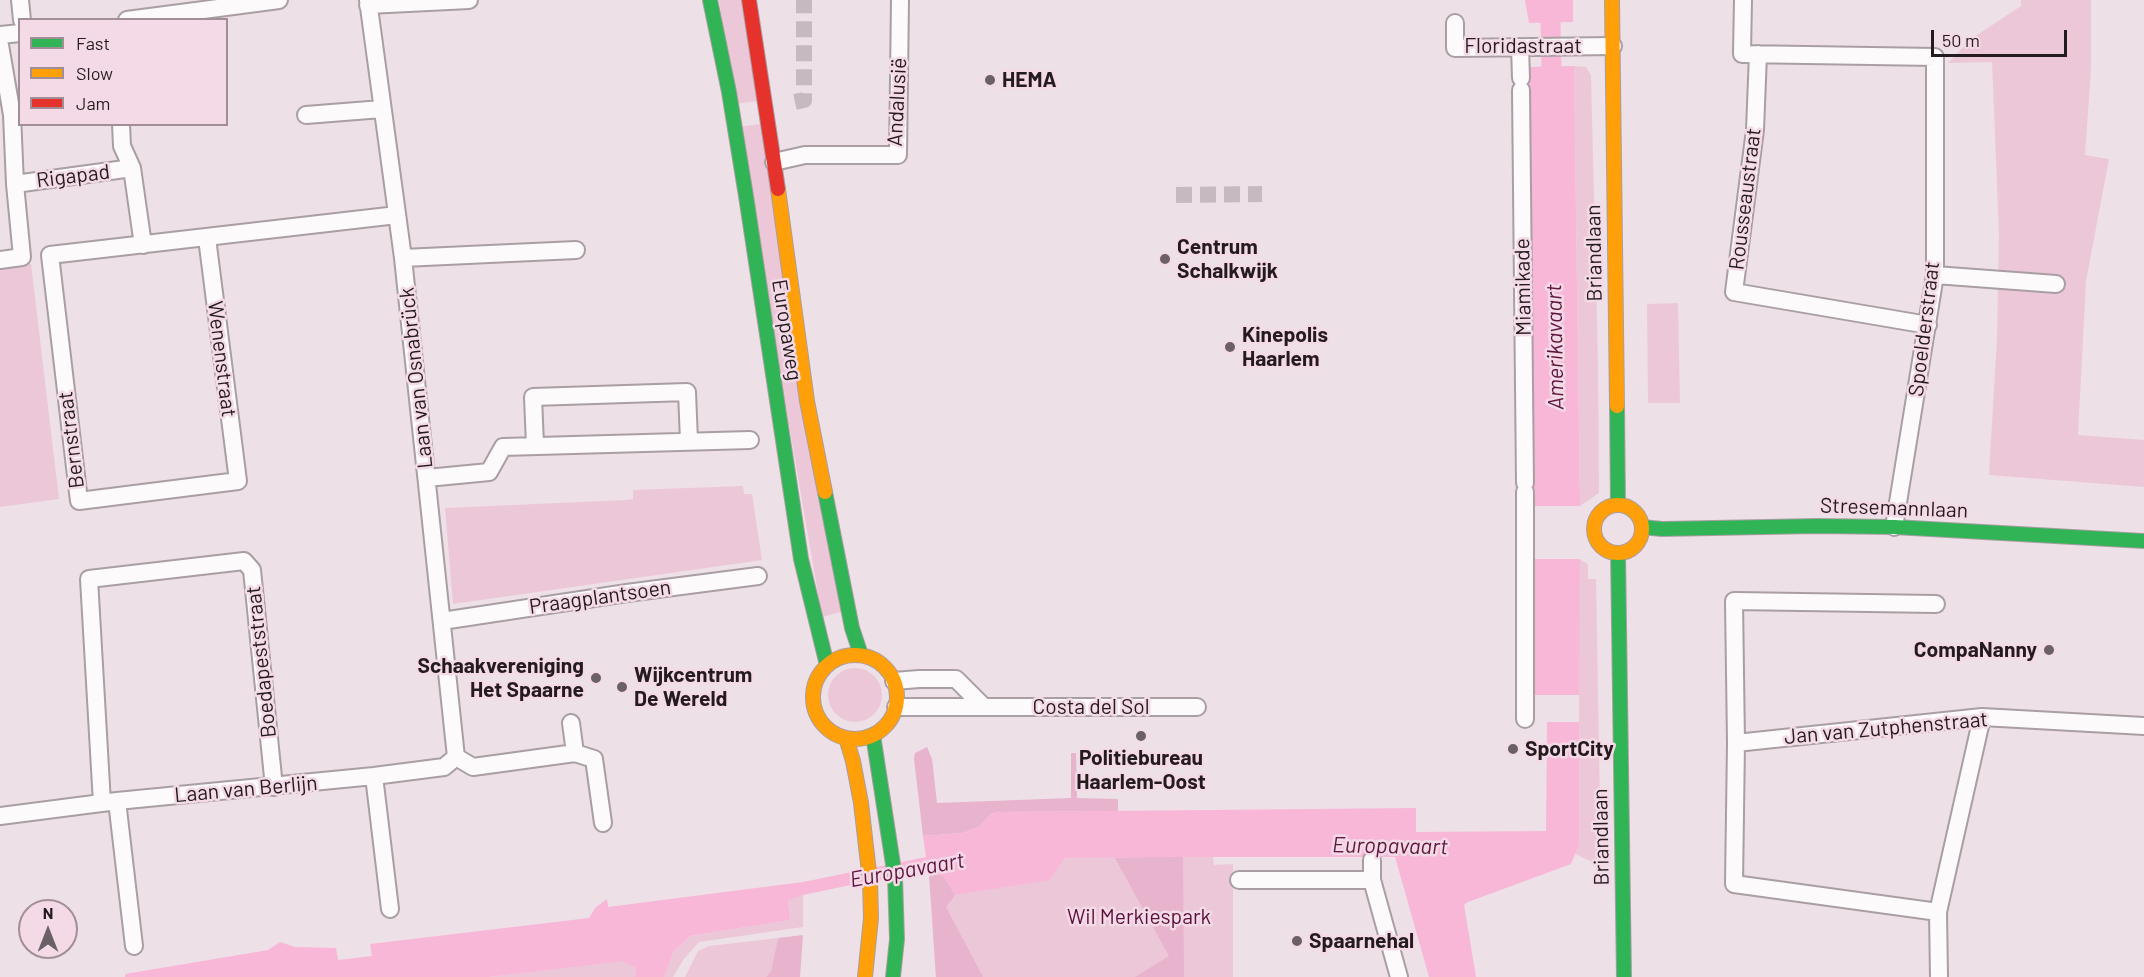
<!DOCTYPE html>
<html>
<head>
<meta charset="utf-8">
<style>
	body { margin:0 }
	#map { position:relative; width:2144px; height:977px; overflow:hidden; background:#eee0e7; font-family:Barlow,sans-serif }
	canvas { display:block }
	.legend { position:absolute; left:18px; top:18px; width:210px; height:108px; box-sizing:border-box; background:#f4dae6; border:2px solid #a18e96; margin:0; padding:8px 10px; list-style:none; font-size:18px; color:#241b1f }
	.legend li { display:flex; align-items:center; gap:12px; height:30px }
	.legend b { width:30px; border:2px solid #a18e96 }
	.north { position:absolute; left:18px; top:899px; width:60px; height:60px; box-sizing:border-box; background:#f4dae6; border:2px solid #a18e96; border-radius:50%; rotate:0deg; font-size:16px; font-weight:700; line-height:24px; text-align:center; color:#241b1f }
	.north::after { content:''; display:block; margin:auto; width:21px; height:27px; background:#6b6065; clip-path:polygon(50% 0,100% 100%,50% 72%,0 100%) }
	.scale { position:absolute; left:1931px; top:30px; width:136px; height:27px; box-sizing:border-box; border:3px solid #241b1f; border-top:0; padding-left:8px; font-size:18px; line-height:21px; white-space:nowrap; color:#241b1f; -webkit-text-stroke:4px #f4dae6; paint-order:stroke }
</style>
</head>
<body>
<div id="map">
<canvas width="2144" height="977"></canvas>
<ul class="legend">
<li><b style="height:8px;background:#30b455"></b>Fast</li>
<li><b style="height:8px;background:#ff9f0a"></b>Slow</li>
<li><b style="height:8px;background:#e5322d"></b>Jam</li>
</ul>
<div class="north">N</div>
<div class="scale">50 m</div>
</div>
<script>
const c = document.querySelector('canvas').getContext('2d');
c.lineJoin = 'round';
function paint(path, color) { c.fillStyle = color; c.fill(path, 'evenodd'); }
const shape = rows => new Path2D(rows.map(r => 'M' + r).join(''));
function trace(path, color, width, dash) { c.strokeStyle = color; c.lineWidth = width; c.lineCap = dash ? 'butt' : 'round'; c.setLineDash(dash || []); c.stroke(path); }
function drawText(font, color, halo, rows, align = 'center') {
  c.font = font + ' Barlow,sans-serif'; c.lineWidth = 5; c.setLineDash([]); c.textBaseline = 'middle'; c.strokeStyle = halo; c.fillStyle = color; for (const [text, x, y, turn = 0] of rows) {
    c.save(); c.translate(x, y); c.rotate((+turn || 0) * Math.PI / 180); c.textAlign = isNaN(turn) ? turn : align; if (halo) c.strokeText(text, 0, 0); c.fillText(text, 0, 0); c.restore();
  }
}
const green = shape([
	[719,0,741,0,757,101,735,104],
	[2021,0,2091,0,2091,70,2085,155,2109,159,2086,281,2078,435,2144,440,2144,487,1989,475,1997,338,1999,233,1992,62,1948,63,1971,39,2021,6],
	[1574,66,1586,67,1591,75,1598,365,1599,493,1580,506],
	[761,124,841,612,822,617,738,127],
	[31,264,59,499,0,507,0,268],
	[1678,303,1680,403,1648,403,1647,304],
	[743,486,744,494,752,494,762,560,453,604,445,508,626,500,633,499,633,490],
	[1579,559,1588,564,1588,579,1596,579,1601,866,1575,854,1579,845],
	'828 695a27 27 0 1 1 54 0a27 27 0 1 1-54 0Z',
	[1183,856,1213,857,1214,865,1233,864,1233,977,936,977,929,873,1050,880,1065,858],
	[803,895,803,927,699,942,684,959,673,977,664,977,674,951,690,936,790,920,788,899],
	[778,938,771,971,766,977,685,977,698,951,709,946],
	[612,961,622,961,636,968,635,977,489,977]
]);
const forest = shape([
	[927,747,932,759,937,803,1071,798,1071,753,1076,753,1077,798,1118,799,1118,811,999,812,991,814,980,826,963,833,923,836,914,759,915,753],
	[1183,856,1184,977,1135,977,1169,956,1115,858],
	[929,873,943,876,955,895,946,907,983,977,936,977],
	[803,935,800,977,766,977,771,971,778,938]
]);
const water = shape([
	[1525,0,1573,0,1573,22,1529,23],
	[1574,66,1580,506,1579,695,1531,695,1534,506,1529,67],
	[1547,722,1579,722,1579,845,1571,864,1468,902,1464,905,1476,977,1429,977,1395,857,1181,857,1065,858,1050,880,955,895,943,876,929,873,870,881,803,895,788,900,790,920,690,936,674,951,664,977,635,977,636,968,622,961,489,977,125,977,125,974,268,950,280,942,295,947,336,948,338,960,372,956,370,944,589,918,595,908,607,899,608,907,803,882,926,857,923,836,963,833,980,826,991,814,999,812,1416,808,1416,832,1546,831]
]);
const pier = shape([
	[1534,506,1581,506,1581,559,1531,559]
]);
const canal = shape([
	[1550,0,1552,92]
]);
const streetTunnel = shape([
	[795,102,804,100,804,0],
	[1176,195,1262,194]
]);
const street = shape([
	[20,0,22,20],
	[368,0,403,258,456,757],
	[1743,0,1742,54,1935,57,1935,275,1894,527],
	[368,5,469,0],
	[127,20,279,0],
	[1455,23,1455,48,1613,46],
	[0,35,20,33],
	[0,45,12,115,15,184,22,257,0,260],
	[1520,47,1521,78],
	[1758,54,1755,130,1734,292,1928,325],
	[1521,90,1525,483],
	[306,115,382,109],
	[121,124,122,146,132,168,143,245],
	[774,162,805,155,898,155,900,0],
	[15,184,132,168],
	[207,238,238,481,79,501,50,255,397,215],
	[403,258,576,250],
	[1935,275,2056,284],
	[535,445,533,397,687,392,689,441],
	[427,478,489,472,503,447,750,440],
	[1525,492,1525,719],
	[1936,604,1734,601,1736,743,1734,884,1938,912],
	[442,621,627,593,758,576],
	[894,681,919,679,956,679,984,707],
	[896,707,1197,707],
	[571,723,575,753],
	[1736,743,1982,717,2144,726],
	[456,757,473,767,575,753,594,759,603,823],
	[374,776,390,909],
	[117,801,134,946],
	[102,803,89,579,244,561,252,570,274,787],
	[0,816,117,801,374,776,444,767,456,757],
	[1239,880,1372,880,1372,860],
	[1372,880,1399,977],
	[1939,977,1938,912,1982,717]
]);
const fast = shape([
	[710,0,729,92,746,196,801,559,827,665],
	[1617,406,1618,505],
	[825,492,852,628,861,655],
	[1642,527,1662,529,1817,526,1894,527,2144,541],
	[1618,553,1624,977],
	[873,735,895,877,897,939,893,977]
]);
const slow = shape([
	[1612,0,1617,406],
	[778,189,807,401,825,492],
	'1594 529a24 24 0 1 1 48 0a24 24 0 1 1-48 0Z',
	'813 697a42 42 0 1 1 84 0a42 42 0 1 1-84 0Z',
	[846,738,853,761,861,803,870,881,871,918,865,977]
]);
const jam = shape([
	[749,0,778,189]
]);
const markers = [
	[990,80,6,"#6b6065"],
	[1165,259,6,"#6b6065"],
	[1230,347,6,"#6b6065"],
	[2049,650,6,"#6b6065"],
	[596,678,6,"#6b6065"],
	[622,687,6,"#6b6065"],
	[1141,736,6,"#6b6065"],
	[1513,749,6,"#6b6065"],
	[1297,941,6,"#6b6065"]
];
const streetNames = [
	["Floridastraat",1523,46],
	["Andalusië",897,102,-87],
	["Rigapad",73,176,-7],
	["Rousseaustraat",1745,199,-83],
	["Briandlaan",1594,253,-91],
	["Miamikade",1523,287,-91],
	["Spoelderstraat",1924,329,-83],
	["Europaweg",787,330,81],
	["Wenenstraat",222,359,83],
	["Laan van Osnabrück",416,378,-96],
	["Bernstraat",71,440,-97],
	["Stresemannlaan",1894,508,2],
	["Praagplantsoen",600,597,-8],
	["Boedapeststraat",261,662,-96],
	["Costa del Sol",1091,707],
	["Jan van Zutphenstraat",1886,728,-5],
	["Laan van Berlijn",246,789,-5],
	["Briandlaan",1601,837,-91]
];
const poiNames = [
	["HEMA",1002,80],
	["Centrum",1177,247],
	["Schalkwijk",1177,271],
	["Kinepolis",1242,335],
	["Haarlem",1242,359],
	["CompaNanny",2037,650,"right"],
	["Schaakvereniging",584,666,"right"],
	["Het Spaarne",584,690,"right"],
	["Wijkcentrum",634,675],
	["De Wereld",634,699],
	["SportCity",1525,749],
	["Politiebureau",1141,758,"center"],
	["Haarlem-Oost",1141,782,"center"],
	["Spaarnehal",1309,941]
];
const parkNames = [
	["Wil Merkiespark",1139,917]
];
const waterNames = [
	["Amerikavaart",1555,347,-91],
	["Europavaart",1390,846,1],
	["Europavaart",907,870,-10]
];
paint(green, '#ecc7d8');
paint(forest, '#e8b3cd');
paint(water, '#f8b7d7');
paint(pier, '#eee0e7');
trace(canal, '#f8b7d7', 20);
trace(streetTunnel, '#c6b9bf', 16, [16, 8]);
trace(street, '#a99ea3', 20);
trace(fast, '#a99ea3', 16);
trace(slow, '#a99ea3', 16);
trace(jam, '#a99ea3', 16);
trace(street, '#fcfafb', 16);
trace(fast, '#30b455', 14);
trace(slow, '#ff9f0a', 14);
trace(jam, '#e5322d', 14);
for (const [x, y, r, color] of markers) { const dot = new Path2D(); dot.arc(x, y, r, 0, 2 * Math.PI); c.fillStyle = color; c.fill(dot); trace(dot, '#f4dae6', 2); }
drawText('21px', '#241b1f', '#f4dae6', streetNames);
drawText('bold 21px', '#241b1f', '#f4dae6', poiNames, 'left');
drawText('21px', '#5a0f3b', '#f4dae6', parkNames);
drawText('italic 22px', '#5f1540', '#f4dae6', waterNames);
</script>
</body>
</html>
